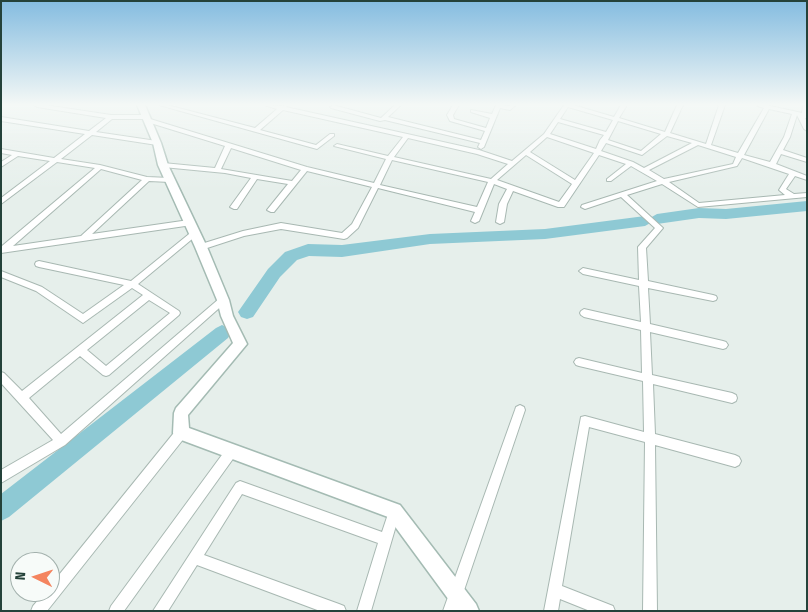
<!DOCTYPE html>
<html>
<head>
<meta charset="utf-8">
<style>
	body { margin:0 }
	#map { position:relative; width:808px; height:612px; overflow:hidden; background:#e6efeb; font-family:"Fira Sans Condensed",sans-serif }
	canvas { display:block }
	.frame { position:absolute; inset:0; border:2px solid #24423a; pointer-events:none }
	.north { position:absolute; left:10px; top:552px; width:50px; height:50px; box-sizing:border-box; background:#f7fbf9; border:1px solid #a3b1ad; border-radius:50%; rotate:274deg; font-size:14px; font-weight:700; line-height:20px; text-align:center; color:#24423a }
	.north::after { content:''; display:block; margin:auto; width:18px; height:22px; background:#f4845f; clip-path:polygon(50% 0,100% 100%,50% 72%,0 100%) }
</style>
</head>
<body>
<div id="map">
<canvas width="808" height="612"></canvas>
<div class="frame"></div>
<div class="north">N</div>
</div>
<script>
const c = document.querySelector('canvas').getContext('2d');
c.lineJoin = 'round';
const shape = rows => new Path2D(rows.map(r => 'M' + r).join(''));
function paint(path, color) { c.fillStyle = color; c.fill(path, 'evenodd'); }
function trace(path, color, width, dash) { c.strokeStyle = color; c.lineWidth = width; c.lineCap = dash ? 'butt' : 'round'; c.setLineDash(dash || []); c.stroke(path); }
const river = shape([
	[807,201,807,211,726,219,699,218,657,224,652,222,645,226,545,239,430,244,342,257,309,256,297,260,280,277,253,317,247,319,241,317,238,312,268,269,285,252,308,244,342,245,430,234,545,229,645,216,650,218,657,214,699,208,726,209,807,201],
	[222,325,228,328,231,333,228,338,9,517,1,521,1,494,216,328,222,325]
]);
const minor = shape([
	[34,105,45,105,111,115,145,115,148,117,147,118,307,167,374,183,386,159,334,146,337,144,388,156,403,137,283,110,260,130,316,145,330,134,334,134,334,136,317,149,159,105,167,105,255,128,277,109,267,106,266,105,281,106,288,105,286,107,479,150,512,161,544,134,564,105,573,105,614,117,621,105,627,105,619,118,665,132,677,105,683,105,670,133,706,144,719,105,725,105,711,145,738,153,764,108,758,106,757,105,766,105,802,113,803,105,807,105,807,118,805,118,807,122,807,131,804,129,797,115,790,137,783,150,807,158,807,162,781,154,776,164,807,176,807,180,795,176,786,189,794,194,807,193,807,197,698,207,662,184,627,195,663,228,646,248,648,281,713,295,716,296,717,298,716,300,713,301,648,288,650,324,723,341,726,342,728,345,726,348,723,349,650,332,652,375,732,393,736,395,737,398,736,401,732,403,653,384,655,434,735,455,739,457,741,461,739,465,735,467,655,445,657,611,643,611,645,442,589,427,562,586,613,606,615,611,590,611,560,599,558,611,544,611,581,417,585,416,644,432,643,381,579,366,576,365,574,362,576,359,579,358,642,373,641,330,584,317,581,315,580,313,581,311,584,309,641,322,639,286,583,274,579,271,583,268,639,280,638,247,655,228,621,197,585,209,581,207,582,205,657,181,631,166,611,181,607,181,607,179,626,164,599,155,564,207,558,207,513,191,507,204,504,222,500,224,496,222,499,204,507,189,494,184,479,221,475,223,471,221,475,212,378,188,358,228,347,238,344,239,281,229,244,236,201,250,197,247,198,245,243,231,281,223,342,233,352,224,372,187,307,171,274,212,271,212,267,210,288,184,257,179,237,209,234,209,230,207,251,178,225,173,163,167,160,165,163,163,215,168,225,146,144,121,144,119,112,119,96,132,157,141,160,143,157,145,92,135,61,159,100,165,147,177,170,178,173,180,170,182,149,181,92,234,189,220,192,221,192,225,1,253,2,246,95,168,57,162,1,204,1,198,50,161,18,156,1,167,1,162,12,155,1,153,1,149,54,158,85,134,1,121,1,117,89,131,106,118,37,107,34,105],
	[568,107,613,120,606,132,560,119,568,107],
	[769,109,792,114,784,137,770,162,744,155,769,109],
	[618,121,661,134,641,151,608,140,618,121],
	[558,122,604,135,600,140,596,149,550,134,558,122],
	[667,136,692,143,644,168,633,162,601,151,606,143,642,155,667,136],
	[547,137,594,153,575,180,530,152,547,137],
	[408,138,477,154,508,164,491,179,394,157,408,138],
	[698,145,736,157,733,164,664,179,649,170,698,145],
	[231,148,301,170,292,181,221,169,231,148],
	[526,155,572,184,559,202,497,180,526,155],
	[742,158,789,174,779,190,785,195,699,203,669,182,737,166,742,158],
	[392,160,488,182,477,207,380,185,392,160],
	[101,169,142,180,81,236,13,246,101,169],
	[333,105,381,118,395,105,401,105,388,117,481,140,485,131,450,121,447,115,453,105,459,105,453,115,454,119,486,128,490,118,471,112,471,110,492,114,496,105,509,106,510,105,516,105,510,110,500,108,484,147,481,149,478,147,480,143,385,120,380,121,331,108,330,107,333,105],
	[194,230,197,231,198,233,197,235,138,284,179,311,180,313,179,315,109,375,106,376,103,375,80,356,29,398,61,434,220,298,226,298,227,300,226,302,65,445,1,483,1,470,53,440,1,383,1,372,4,373,22,391,143,295,132,288,83,323,36,291,1,277,1,271,42,287,83,314,124,285,39,267,36,266,35,264,36,262,39,261,131,281,194,230],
	[149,300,170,313,106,366,87,350,149,300],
	[520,405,524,407,525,410,457,611,443,611,515,410,516,407,520,405],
	[181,428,185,429,186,433,185,437,47,611,31,611,33,606,45,592,50,592,50,586,177,429,181,428],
	[231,447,235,448,237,452,235,456,124,611,109,611,111,606,227,448,231,447],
	[240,481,382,532,390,508,394,506,398,508,400,512,371,611,357,611,378,543,242,494,204,555,339,604,344,606,346,611,320,611,197,565,168,611,153,611,236,483,240,481]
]);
const secondary = shape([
	[137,105,145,105,161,143,168,165,207,247,229,300,233,316,247,344,188,415,189,428,400,505,476,604,479,611,457,611,388,517,176,438,173,433,174,413,176,408,233,343,221,316,217,300,195,247,158,165,153,143,137,105]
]);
paint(river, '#8ec9d4');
trace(minor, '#a8b8b2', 2);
trace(secondary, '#a4bbb3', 3);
paint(minor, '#fff');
paint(secondary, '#fff');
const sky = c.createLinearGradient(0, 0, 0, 190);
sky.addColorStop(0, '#84bce0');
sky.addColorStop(0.55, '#f4f8f6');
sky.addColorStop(1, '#f4f8f600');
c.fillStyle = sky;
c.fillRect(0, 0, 808, 190);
</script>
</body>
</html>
